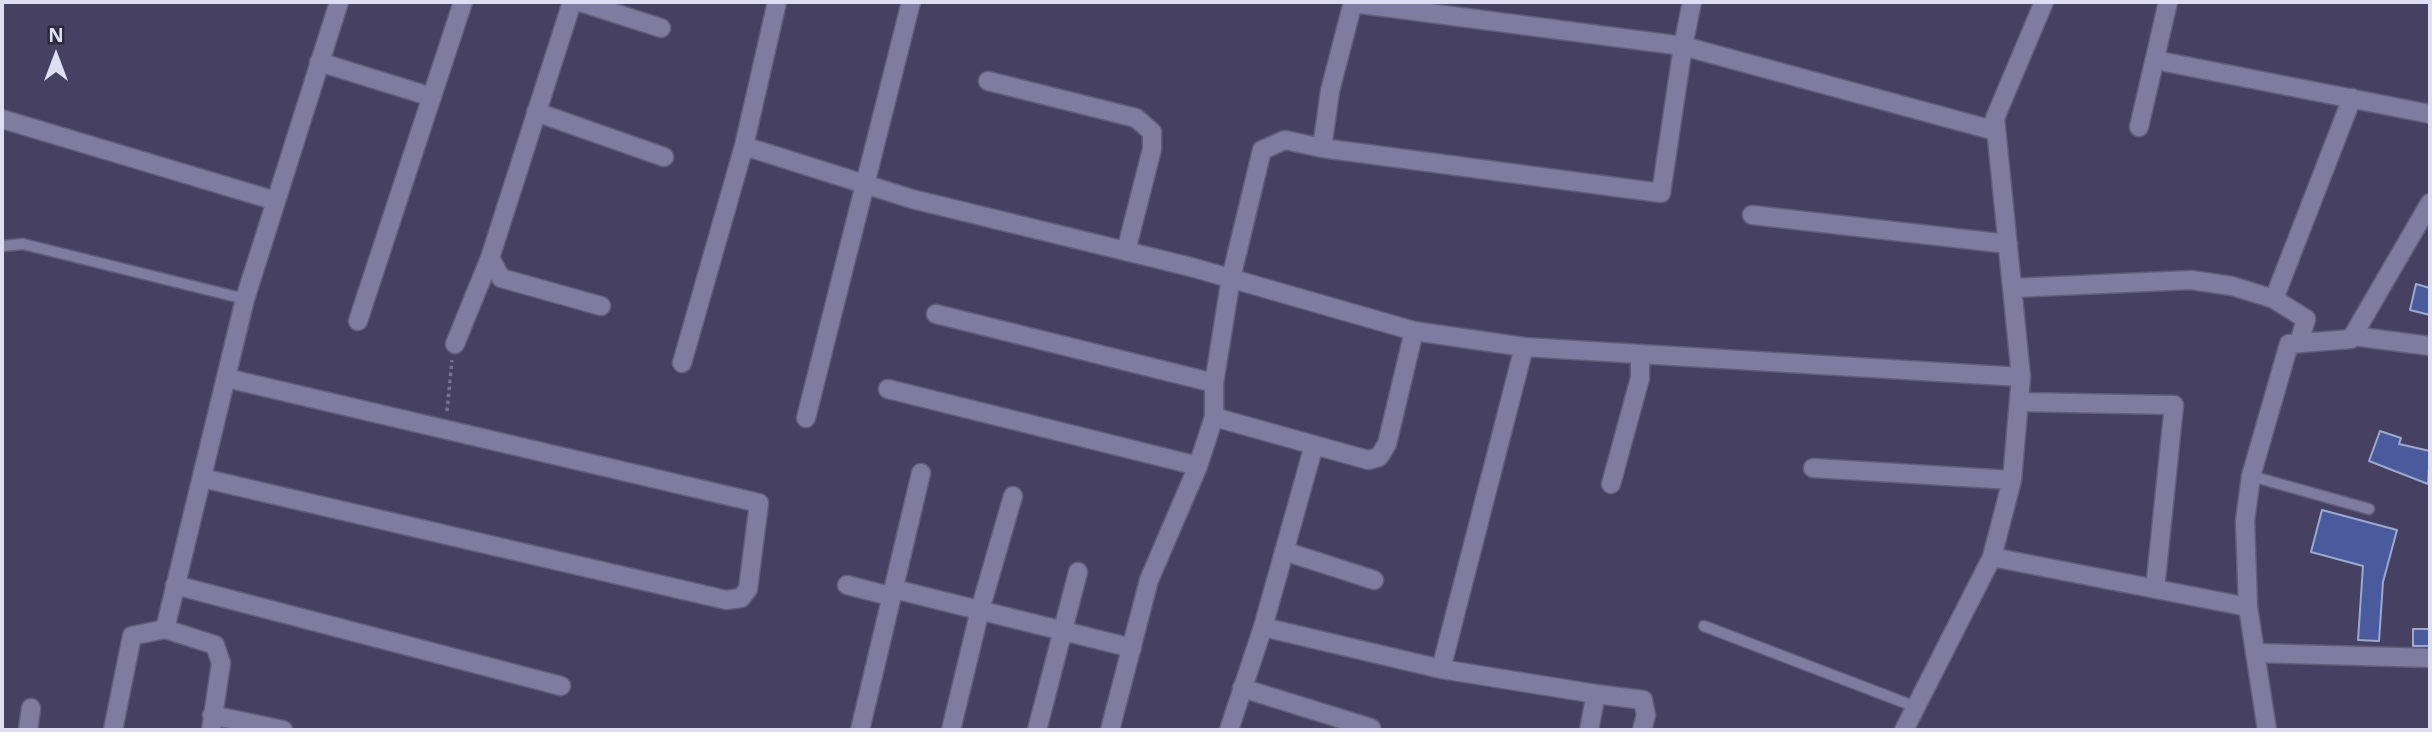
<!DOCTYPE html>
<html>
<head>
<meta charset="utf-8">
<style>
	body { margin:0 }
	#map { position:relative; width:2432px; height:732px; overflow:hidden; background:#464163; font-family:"Noto Sans",sans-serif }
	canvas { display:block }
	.frame { position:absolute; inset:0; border:4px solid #dfddf2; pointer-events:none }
	.north { position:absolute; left:21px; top:21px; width:70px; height:70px; -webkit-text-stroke:5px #2d2b3a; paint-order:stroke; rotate:0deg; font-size:19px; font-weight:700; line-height:28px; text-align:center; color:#dfddf2 }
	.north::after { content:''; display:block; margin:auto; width:24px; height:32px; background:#dfddf2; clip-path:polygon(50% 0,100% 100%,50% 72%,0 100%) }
</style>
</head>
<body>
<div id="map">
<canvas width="2432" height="732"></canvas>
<div class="frame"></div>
<div class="north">N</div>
</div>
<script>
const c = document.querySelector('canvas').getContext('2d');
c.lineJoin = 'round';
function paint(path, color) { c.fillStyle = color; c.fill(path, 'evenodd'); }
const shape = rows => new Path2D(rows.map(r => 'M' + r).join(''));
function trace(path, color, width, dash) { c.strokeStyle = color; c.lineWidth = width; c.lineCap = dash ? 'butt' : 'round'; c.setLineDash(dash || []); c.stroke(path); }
const building = shape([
	[2416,284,2430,288,2430,315,2410,310,2416,284],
	[2380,431,2401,438,2399,444,2430,451,2428,484,2369,461,2380,431],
	[2322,510,2397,530,2383,582,2379,641,2358,640,2363,566,2311,552,2322,510],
	[2413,629,2430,629,2430,646,2413,646,2413,629]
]);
const path = shape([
	[447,411,452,360]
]);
const service = shape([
	[2,246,23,244,245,299],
	[2251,476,2369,509],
	[1704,626,1916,707]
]);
const minor = shape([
	[572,2,490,258,501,278,601,306],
	[580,2,661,28],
	[777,2,744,146,912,199,1191,267,1414,331],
	[1353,2,1330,91,1322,148,1661,193,1683,46,1996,131],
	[1353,3,1683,46,1692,2],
	[2155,60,2430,114],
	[319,62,432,97],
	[988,81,1136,118,1152,132,1152,149,1126,251],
	[536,112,664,157],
	[2,119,276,201],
	[2139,127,2168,2],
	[1752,215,2008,244],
	[2012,288,2191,280,2232,286,2274,299,2306,319,2299,343],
	[2274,299,2352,98],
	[936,314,1214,383,1214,417],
	[358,321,463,2],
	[2353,336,2430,346],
	[455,344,490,258],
	[682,363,744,146],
	[1214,383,1231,278,1262,150,1285,140,1322,148],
	[888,389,1198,466,1214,417,1368,460,1379,457,1387,444,1414,331,1524,347],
	[2019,402,2174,405,2155,589],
	[806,418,911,2],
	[1813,468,2012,480],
	[202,478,726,600,741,598,748,589,759,503,226,378],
	[1611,484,1640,378,1640,355],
	[1284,551,1374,580],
	[1992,557,2248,607],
	[175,585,561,686],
	[847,585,890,596,894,589,1132,648],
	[1263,627,1314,445],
	[165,629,215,645,221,663,211,730],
	[2255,653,2430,658],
	[1441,669,1596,694,1589,730],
	[1242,688,1371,728],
	[1596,694,1643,700,1646,715,1642,730],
	[212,715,283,730],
	[28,730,31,708],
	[113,730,132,636,165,629,245,299,339,2],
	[860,730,921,473],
	[951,730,980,610,1013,496],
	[1037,730,1078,572],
	[1110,730,1149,580,1198,466],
	[1229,730,1263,627,1441,669,1524,347,2021,377],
	[1904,730,1992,557,2012,480,2021,377,1995,118,2044,2]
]);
const tertiary = shape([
	[2267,730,2248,607,2245,521,2251,476,2289,344,2351,339,2430,203]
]);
paint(building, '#495b9d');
trace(building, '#9ca9ce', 2);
trace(service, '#625e7a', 13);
trace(minor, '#625e7a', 21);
trace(tertiary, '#625e7a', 21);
trace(path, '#767290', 3.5, [3.5, 3.5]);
trace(service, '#807ba0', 10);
trace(minor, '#807ba0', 18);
trace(tertiary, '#807ba0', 18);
</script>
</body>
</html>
